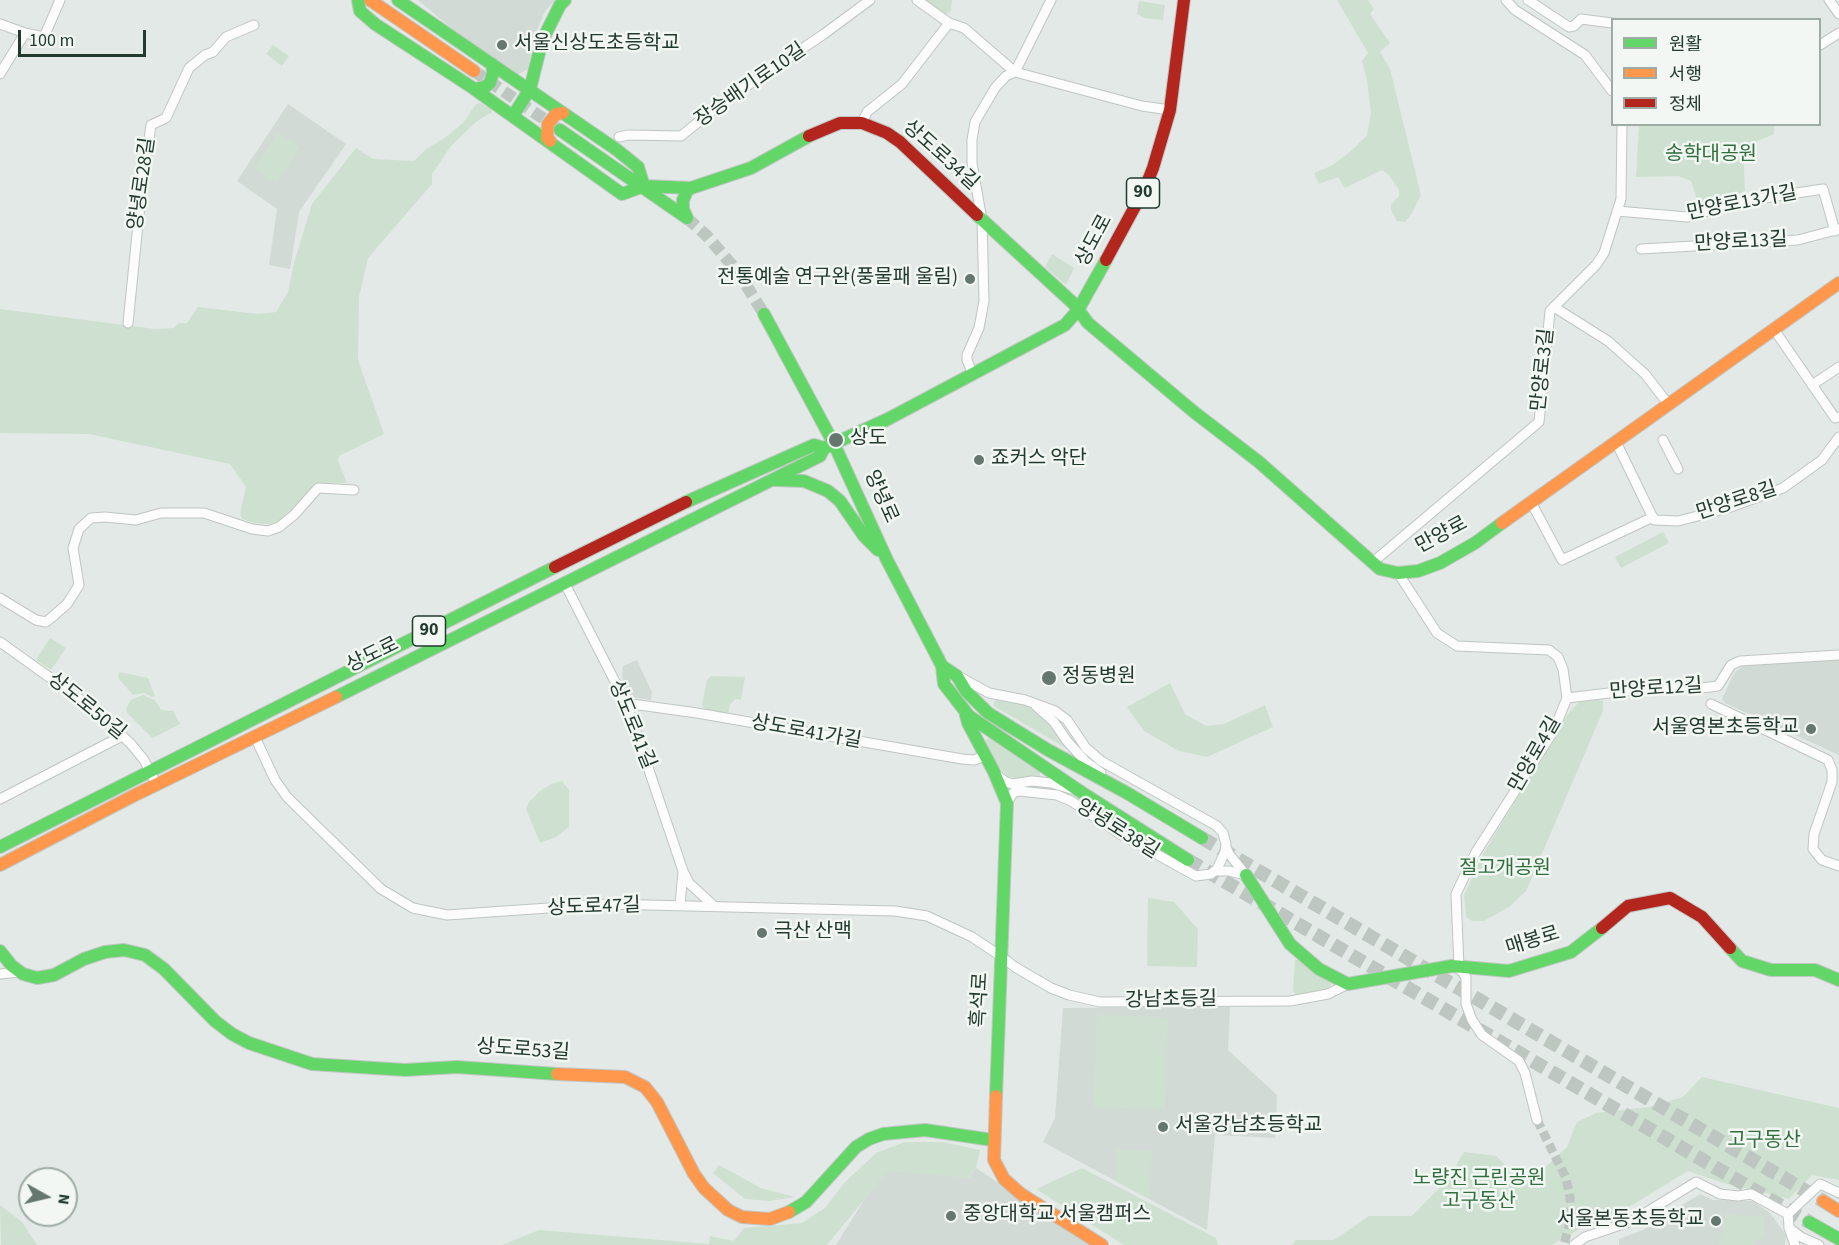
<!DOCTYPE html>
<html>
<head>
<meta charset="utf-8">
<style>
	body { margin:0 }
	#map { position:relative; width:1839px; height:1245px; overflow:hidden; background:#e3e9e6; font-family:"Source Sans 3","Noto Sans KR",sans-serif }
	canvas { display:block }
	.legend { position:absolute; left:1611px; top:18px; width:210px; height:108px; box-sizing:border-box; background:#f2f7f3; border:2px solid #9faba5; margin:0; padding:8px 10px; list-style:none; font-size:18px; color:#233a2f }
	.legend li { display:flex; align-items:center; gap:12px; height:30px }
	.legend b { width:30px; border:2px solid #9faba5 }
	.north { position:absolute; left:18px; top:1167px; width:60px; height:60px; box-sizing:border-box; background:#f2f7f3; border:2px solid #9faba5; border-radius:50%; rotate:98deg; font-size:16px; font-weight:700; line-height:24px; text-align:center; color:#233a2f }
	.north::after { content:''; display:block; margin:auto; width:21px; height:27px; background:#66776f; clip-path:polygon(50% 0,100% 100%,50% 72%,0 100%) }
	.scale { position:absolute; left:18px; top:30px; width:128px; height:27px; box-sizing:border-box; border:3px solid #233a2f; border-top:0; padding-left:8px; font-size:18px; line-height:21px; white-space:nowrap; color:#233a2f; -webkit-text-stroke:4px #f2f7f3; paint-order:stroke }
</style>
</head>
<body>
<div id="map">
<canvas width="1839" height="1245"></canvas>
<ul class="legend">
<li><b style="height:8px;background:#63d668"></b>원활</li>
<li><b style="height:8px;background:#ff974d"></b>서행</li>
<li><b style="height:8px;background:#b3261e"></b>정체</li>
</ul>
<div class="north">N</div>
<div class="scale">100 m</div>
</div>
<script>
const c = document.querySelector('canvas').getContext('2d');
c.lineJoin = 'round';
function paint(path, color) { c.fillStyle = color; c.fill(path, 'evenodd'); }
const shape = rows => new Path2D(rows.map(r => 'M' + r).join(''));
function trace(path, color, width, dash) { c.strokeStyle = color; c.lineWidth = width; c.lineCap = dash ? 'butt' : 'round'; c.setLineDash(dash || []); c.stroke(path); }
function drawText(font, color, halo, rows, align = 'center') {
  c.font = font + ' "Source Sans 3","Noto Sans KR",sans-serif'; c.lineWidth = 5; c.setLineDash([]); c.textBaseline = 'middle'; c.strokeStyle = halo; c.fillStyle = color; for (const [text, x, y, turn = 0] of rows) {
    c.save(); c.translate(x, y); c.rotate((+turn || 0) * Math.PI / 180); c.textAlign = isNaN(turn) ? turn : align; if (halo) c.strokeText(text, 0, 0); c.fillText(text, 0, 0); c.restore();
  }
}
const built = shape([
	[418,0,555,0,545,11,535,35,528,69,515,76,484,56],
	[288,104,346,144,299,212,290,269,269,265,277,209,237,181],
	[1839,659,1839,755,1725,703,1722,699,1734,673,1744,665],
	[637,660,652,693,651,700,632,697,625,690,622,675,623,666],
	[1230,1007,1228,1050,1277,1095,1275,1138,1215,1135,1207,1230,1043,1142,1055,1118,1063,1008],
	[908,1165,969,1178,976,1168,1093,1245,836,1245,882,1171],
	[1700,1194,1713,1200,1753,1201,1770,1213,1786,1235,1785,1245,1619,1245,1619,1239,1643,1230]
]);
const green = shape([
	[925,0,952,0,951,10,949,13,943,14],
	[1337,0,1368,0,1374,9,1370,14,1390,43,1380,52,1390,69,1421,195,1412,213,1405,222,1397,221,1391,210,1391,205,1399,196,1399,190,1389,175,1382,170,1345,188,1338,177,1319,184,1314,173,1331,166,1351,151,1367,135,1371,113,1367,81,1362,61,1368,53],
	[1139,1,1165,5,1163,20,1144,18,1137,14],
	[273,45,289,56,282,66,266,54],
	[480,103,490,108,492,112,477,121,451,146,432,174,432,184,368,258,359,297,358,360,384,434,339,456,338,461,347,483,319,483,279,521,267,524,254,523,242,519,240,513,246,487,230,464,89,434,0,433,0,309,155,329,174,328,179,323,187,323,198,307,258,314,276,312,288,292,294,263,312,204,356,148,373,159,414,161,425,150,446,137,464,122,476,104],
	[1639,125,1639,124,1774,125,1774,134,1743,147,1745,191,1700,208,1691,181,1678,176,1636,177],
	[278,133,300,148,276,183,254,168],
	[1052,254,1074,268,1066,285,1045,267],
	[1663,532,1669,543,1621,568,1615,557],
	[50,638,66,648,51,670,36,660],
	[119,672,148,678,155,696,152,697,144,693,133,695,118,678],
	[711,676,745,677,741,700,735,699,730,705,728,714,705,710,702,705,707,680],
	[1170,683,1185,714,1206,726,1224,724,1265,705,1273,727,1207,757,1179,751,1144,731,1127,707],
	[143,695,155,700,161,710,173,711,180,724,153,738,151,737,127,713,126,709,131,700],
	[997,699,1025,705,1033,710,1052,724,1069,750,994,706,994,702],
	[1599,700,1603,701,1603,711,1526,891,1509,907,1484,921,1472,921,1466,917,1464,895,1483,854,1568,714,1579,702],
	[989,738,1040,771,1040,776,1022,779,1007,776,995,762,986,746,986,740],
	[562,781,569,790,569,827,556,837,540,843,526,809,529,802,540,791,551,784],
	[1148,898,1174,902,1198,929,1197,967,1147,966],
	[1295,960,1299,960,1330,979,1331,985,1328,988,1298,996,1296,995,1293,991],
	[1097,1015,1168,1017,1165,1109,1094,1107],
	[1702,1077,1839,1108,1839,1180,1812,1175,1789,1199,1720,1182,1688,1171,1614,1216,1578,1230,1552,1245,1292,1245,1296,1240,1334,1240,1369,1216,1412,1216,1448,1179,1464,1152,1496,1156,1526,1185,1567,1147,1577,1122,1596,1113,1649,1107,1683,1097],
	[905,1142,943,1142,980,1150,976,1168,969,1178,901,1172,886,1173,827,1245,502,1245,539,1230,709,1244,710,1236,734,1241,744,1228,802,1223,825,1208,844,1183,876,1153],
	[1117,1149,1152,1151,1149,1199,1115,1181],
	[719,1165,761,1188,795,1197,770,1201,745,1199,713,1173],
	[1082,1168,1216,1238,1218,1245,1124,1245,1036,1189],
	[0,1205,22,1222,37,1245,1,1245],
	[1725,1215,1764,1216,1764,1237,1756,1241,1755,1245,1719,1245]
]);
const streetTunnel = shape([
	[1537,1120,1566,1178,1570,1197,1571,1217,1564,1245]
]);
const secondaryTunnel = shape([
	[474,71,560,130],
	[687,218,706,235,738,272,764,314]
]);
const primaryTunnel = shape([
	[1202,838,1823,1201],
	[1188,860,1809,1222]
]);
const street = shape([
	[1506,0,1515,10,1585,55,1612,91],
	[1528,0,1569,27,1574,26,1581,19,1612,23],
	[1829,0,1839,14],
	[949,23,964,28,1015,72,1142,106,1170,110],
	[0,24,25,33],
	[1820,45,1839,33],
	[0,74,25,33,44,37,60,0],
	[862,123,867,112,902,84,949,23,917,0],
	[619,137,628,135,681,136,723,102,824,34,870,0],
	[1617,211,1687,217,1744,201,1823,189,1835,231],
	[1641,249,1798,240,1839,229],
	[1554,307,1608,341,1645,374,1669,405],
	[128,323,141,195,151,125,166,118,189,68,205,55,213,52,226,37,254,25],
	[1773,328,1835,418,1839,417],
	[973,374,967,360,967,355,979,328,984,301,982,220,972,163,972,140,975,122,995,88,1006,76,1015,72,1051,0],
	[1812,385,1839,367],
	[1663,440,1678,469],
	[1616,442,1654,520,1678,521,1725,509,1783,488,1822,460,1839,437],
	[1531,502,1562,560,1653,517],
	[1373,562,1539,422,1550,311,1596,265,1604,253,1621,199,1622,124],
	[1398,573,1437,633,1457,646,1549,650,1558,657,1563,669,1567,698,1554,730,1476,852,1456,894,1459,968,1466,977,1466,1004,1472,1020,1482,1035,1519,1061,1525,1073,1537,1120],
	[565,584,627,705,683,871,689,883,714,906],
	[0,598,36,620,46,622,51,618,67,604,79,585,73,548,79,529,91,518,105,517,136,520,161,513,204,513,252,529,268,531,279,527,294,515,318,488,354,490],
	[0,642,95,710,131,744,144,760,157,785],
	[958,676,989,693,1025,700,1055,711,1067,720,1086,748,1101,761,1217,826,1223,833,1226,844,1225,852,1217,869,1211,874,1196,876,1120,834,1071,801,1057,795,1019,791,1013,793,1007,803],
	[1567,698,1659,687,1693,689,1718,686,1731,665,1740,661,1839,655],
	[1711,704,1828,760,1832,770,1832,782,1814,834,1813,849,1822,860,1839,866],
	[627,705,632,704,697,713,962,759,974,760,985,756],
	[1036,706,1054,722,1067,741,1086,762,1101,773],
	[255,737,275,780,287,797,381,889,413,908,447,915,606,904,895,911,927,916,972,937,1002,957,1015,967,1051,988,1069,995,1100,1002,1290,1001,1328,994,1348,984],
	[996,774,1004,781,1012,784,1032,781,1051,783,1071,789],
	[0,799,122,736],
	[1226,847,1229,854,1246,875],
	[1215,871,1229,871,1246,875],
	[680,905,683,872],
	[0,974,20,972],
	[1788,1214,1820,1184,1839,1193],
	[1788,1214,1789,1228,1801,1237,1819,1245],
	[1789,1228,1795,1245],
	[1574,1245,1585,1237,1632,1221,1696,1182,1720,1194,1738,1196,1751,1194,1788,1214]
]);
const fast = shape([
	[358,0,360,11,375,24,473,88,622,194,644,186,691,188,751,168,809,136],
	[398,0,617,150,638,167,644,186],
	[475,89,485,87,490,83,493,72,492,64],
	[513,116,530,89,542,41,560,5,565,0],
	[560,130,687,218],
	[977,215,1074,304,1088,323,1194,412,1259,462,1380,569,1398,573,1418,571,1440,563,1475,543,1502,523],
	[687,218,683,209,683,200,687,191,691,188],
	[764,314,834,444],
	[834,444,887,560,942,666,944,684,969,716,1084,794,1188,860],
	[775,480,804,481,828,491,840,501,864,536,878,550],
	[686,502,814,445,824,448,888,419,1065,325,1078,310,1106,260],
	[942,666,957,676,966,691,988,713,1048,750,1127,793,1202,838],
	[336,697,820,456,824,448],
	[965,711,968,723,994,772,1007,803,996,1096],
	[0,847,555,567],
	[1246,875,1290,944,1319,969,1348,984,1452,966,1509,971,1571,952,1602,928],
	[1730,948,1742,961,1771,970,1815,970,1839,980],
	[0,951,12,966,23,974,37,978,54,975,84,959,105,952,124,950,145,955,164,969,215,1021,232,1034,249,1043,312,1064,405,1070,457,1067,557,1074],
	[789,1212,806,1202,856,1147,869,1139,883,1134,925,1130,993,1140],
	[1809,1222,1839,1239]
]);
const slow = shape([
	[370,0,474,71],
	[550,141,547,138,548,124,556,114,563,113],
	[1502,523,1839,283],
	[0,865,133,796,336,697],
	[557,1074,625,1077,645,1087,657,1102,694,1174,704,1188,728,1210,742,1217,770,1219,789,1212],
	[996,1096,994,1160,1004,1179,1021,1194,1102,1245],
	[1823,1201,1839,1211]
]);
const jam = shape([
	[809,136,840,123,862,123,887,133,900,142,977,215],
	[1106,260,1145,188,1153,168,1170,110,1184,0],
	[555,567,686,502],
	[1602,928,1628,906,1670,898,1702,917,1730,948]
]);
const markers = [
	[502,45,6,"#66776f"],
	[970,279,6,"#66776f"],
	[836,440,8,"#66776f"],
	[979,460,6,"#66776f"],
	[1049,678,8,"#66776f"],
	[1811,729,6,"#66776f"],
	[762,933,6,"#66776f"],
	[1163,1127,6,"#66776f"],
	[951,1216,6,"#66776f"],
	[1716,1221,6,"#66776f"]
];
const shields = [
	[1143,193,33],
	[429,631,33]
];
const shieldNames = [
	["90",1143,193],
	["90",429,631]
];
const poiNames = [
	["서울신상도초등학교",514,45],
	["전통예술 연구완(풍물패 울림)",958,279,"right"],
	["상도",850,440],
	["죠커스 악단",991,460],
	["정동병원",1062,678],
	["서울영본초등학교",1799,729,"right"],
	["극산 산맥",774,933],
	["서울강남초등학교",1175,1127],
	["중앙대학교 서울캠퍼스",963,1216],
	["서울본동초등학교",1704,1221,"right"]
];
const streetNames = [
	["장승배기로10길",751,86,-35],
	["상도로34길",940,156,42],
	["양녕로28길",143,184,-82],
	["만양로13가길",1742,204,-11],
	["상도로",1095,241,-62],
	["만양로13길",1741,243,-3],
	["만양로3길",1544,370,-84],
	["양녕로",880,497,66],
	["만양로8길",1737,502,-18],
	["만양로",1442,536,-28],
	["상도로",373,656,-26],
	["만양로12길",1656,690,-4],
	["상도로50길",86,707,39],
	["상도로41길",631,725,68],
	["상도로41가길",806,733,10],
	["만양로4길",1536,755,-60],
	["양녕로38길",1117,830,32],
	["상도로47길",594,908,-2],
	["매봉로",1533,942,-17],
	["흑석로",981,1000,-87],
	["강남초등길",1171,1001,-1],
	["상도로53길",523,1051,4]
];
const parkNames = [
	["송학대공원",1711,156],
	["절고개공원",1505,870],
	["고구동산",1764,1142],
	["노량진 근린공원",1479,1180],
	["고구동산",1479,1203]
];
paint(built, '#d2dad5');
paint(green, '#cee1d0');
trace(streetTunnel, '#bdc6c1', 9, [9, 4.5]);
trace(secondaryTunnel, '#bdc6c1', 12, [12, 6]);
trace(primaryTunnel, '#bdc6c1', 14, [14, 7]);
trace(street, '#c0c5c3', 11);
trace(fast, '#c0c6c3', 14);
trace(slow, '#c0c6c3', 14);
trace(jam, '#c0c6c3', 14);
trace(street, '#fbfcfb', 9);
trace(fast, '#63d668', 12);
trace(slow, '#ff974d', 12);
trace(jam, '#b3261e', 12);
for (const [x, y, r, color] of markers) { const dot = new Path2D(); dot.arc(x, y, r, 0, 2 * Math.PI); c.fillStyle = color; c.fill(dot); trace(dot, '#f2f7f3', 2); }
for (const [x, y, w] of shields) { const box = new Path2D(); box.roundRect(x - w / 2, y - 15, w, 30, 4.5); c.fillStyle = '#f2f7f3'; c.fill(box); trace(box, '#233a2f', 1.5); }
drawText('bold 18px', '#233a2f', null, shieldNames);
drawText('20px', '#233a2f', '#f2f7f3', poiNames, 'left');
drawText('20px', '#233a2f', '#f2f7f3', streetNames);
drawText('20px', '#306e3c', '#f2f7f3', parkNames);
</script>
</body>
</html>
